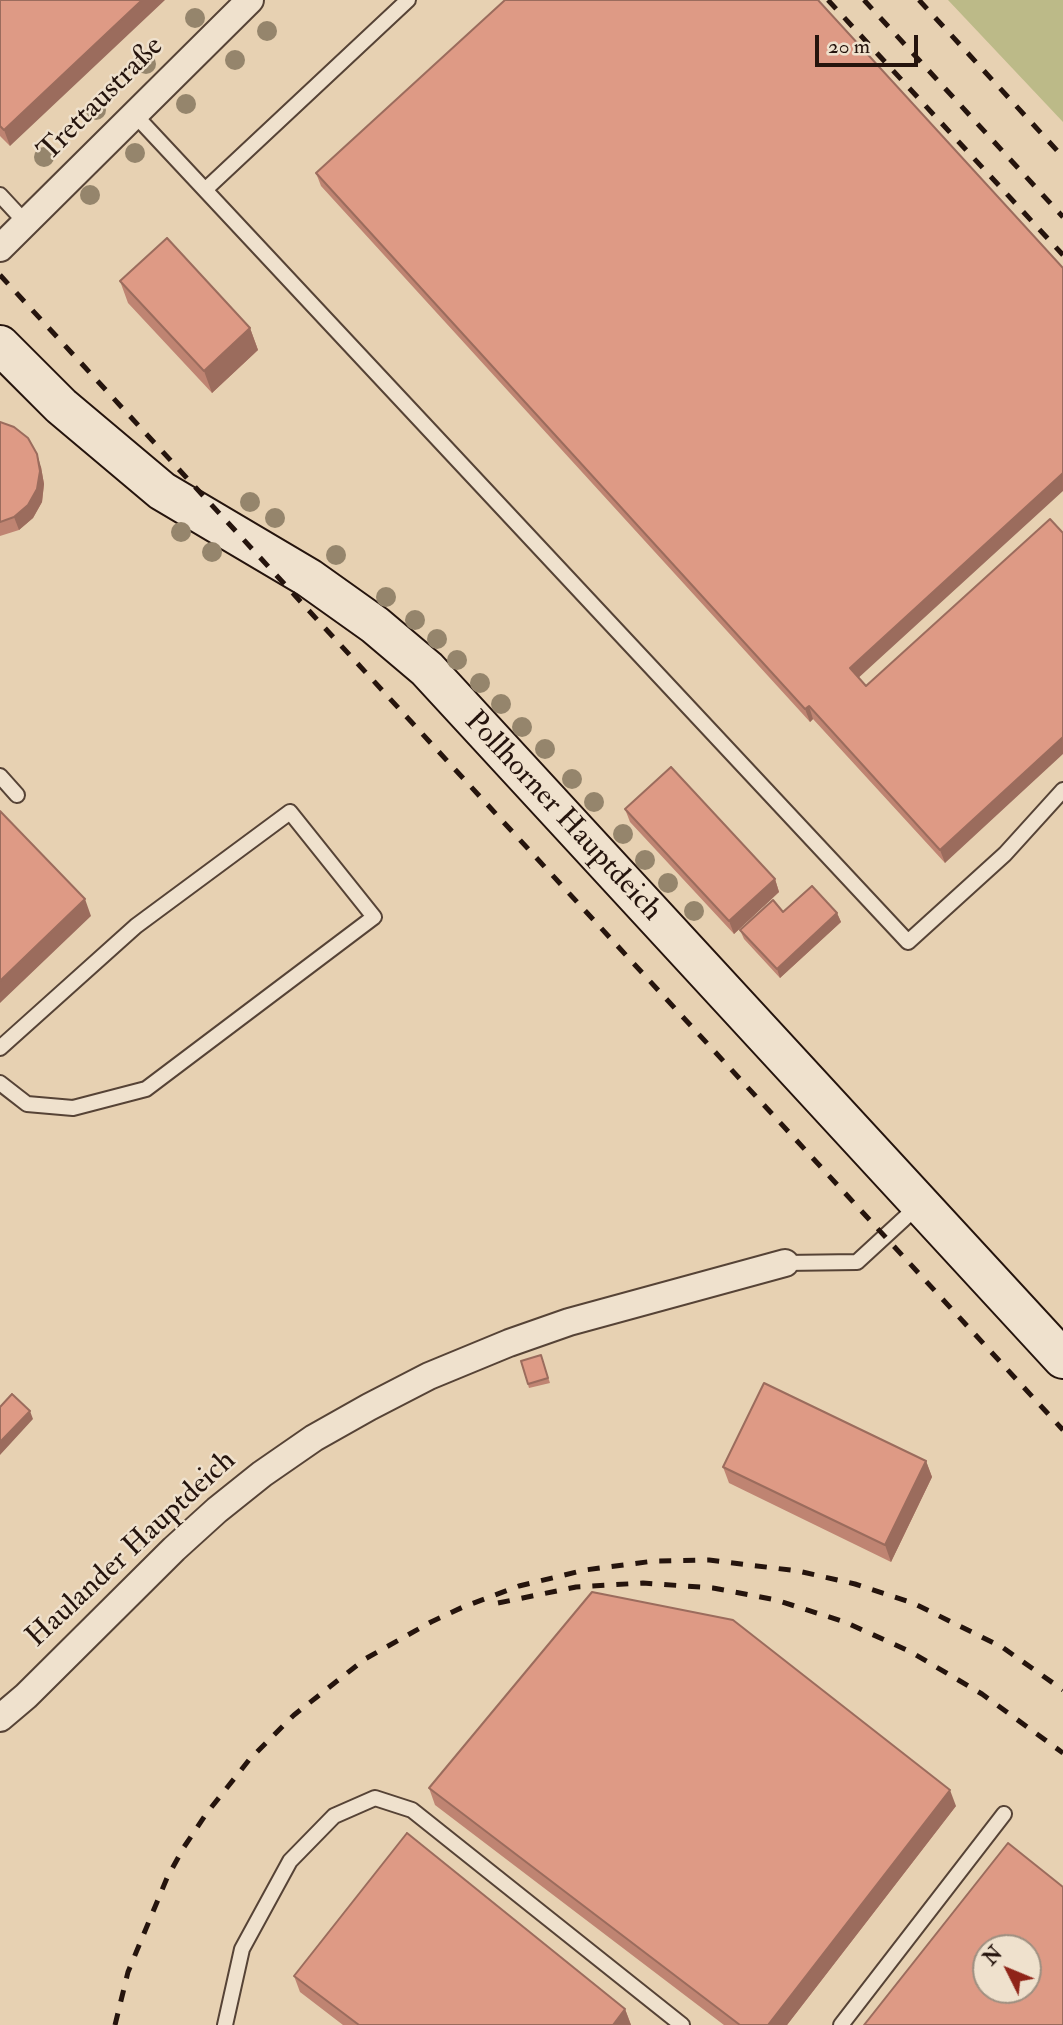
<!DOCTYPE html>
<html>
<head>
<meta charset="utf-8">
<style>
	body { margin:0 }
	#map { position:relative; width:1063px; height:2025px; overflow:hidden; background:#e7d1b2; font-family:"IM FELL Double Pica",serif }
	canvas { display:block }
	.north { position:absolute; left:972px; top:1934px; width:70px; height:70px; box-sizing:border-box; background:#efe1cd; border:2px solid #9e8f80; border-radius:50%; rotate:313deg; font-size:19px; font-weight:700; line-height:28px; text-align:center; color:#25140d }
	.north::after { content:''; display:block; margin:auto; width:24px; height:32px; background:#8f2418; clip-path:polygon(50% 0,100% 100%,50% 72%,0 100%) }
	.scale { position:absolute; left:815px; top:35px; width:103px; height:32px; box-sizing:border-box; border:4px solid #25140d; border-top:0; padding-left:9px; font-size:21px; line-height:24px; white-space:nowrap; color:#25140d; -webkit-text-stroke:5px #efe1cd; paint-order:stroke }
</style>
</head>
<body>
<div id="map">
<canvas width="1063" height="2025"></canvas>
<div class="north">N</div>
<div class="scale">20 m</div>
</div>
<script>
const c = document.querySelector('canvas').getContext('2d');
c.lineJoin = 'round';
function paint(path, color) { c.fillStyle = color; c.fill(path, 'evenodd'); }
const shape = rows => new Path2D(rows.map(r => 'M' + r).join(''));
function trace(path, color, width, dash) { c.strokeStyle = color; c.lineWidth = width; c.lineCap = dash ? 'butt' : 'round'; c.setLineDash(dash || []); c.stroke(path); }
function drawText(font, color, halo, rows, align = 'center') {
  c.font = font + ' "IM FELL Double Pica",serif'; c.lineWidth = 5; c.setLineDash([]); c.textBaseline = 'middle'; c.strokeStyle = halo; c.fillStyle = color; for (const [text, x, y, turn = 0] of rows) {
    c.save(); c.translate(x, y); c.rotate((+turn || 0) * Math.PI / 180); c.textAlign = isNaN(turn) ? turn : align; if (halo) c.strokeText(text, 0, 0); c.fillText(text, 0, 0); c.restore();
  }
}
const green = shape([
	[948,0,1063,0,1063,122]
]);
const lane = shape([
	[135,115,908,942,1005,854,1063,790],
	[206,189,408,0],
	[0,195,26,223],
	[0,776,17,795],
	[0,1048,136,926,290,812,374,917,146,1089,73,1108,27,1104,0,1083],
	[785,1263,857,1262,919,1205],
	[225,2025,242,1949,290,1861,334,1816,375,1798,412,1810,682,2025],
	[841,2025,1004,1814]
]);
const street = shape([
	[0,248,250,0],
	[0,1718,26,1696,174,1549,217,1510,262,1474,314,1438,369,1407,429,1376,509,1343,569,1322,785,1263]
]);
const secondary = shape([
	[0,345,61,406,162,491,309,578,375,625,427,669,1063,1359]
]);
const rail = shape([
	[828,0,1063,255],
	[864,0,1063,217],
	[919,0,1063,157],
	[0,275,1063,1430],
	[498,1603,576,1587,643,1583,713,1588,776,1600,845,1622,911,1652,982,1694,1063,1753],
	[115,2025,128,1972,167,1878,184,1847,206,1814,249,1760,294,1715,365,1659,431,1622,463,1607,519,1586,585,1570,654,1561,709,1560,798,1571,855,1584,913,1603,1002,1647,1063,1690]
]);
const trees = [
	[195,18],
	[267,31],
	[235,60],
	[146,64],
	[186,104],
	[96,110],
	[135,153],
	[44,157],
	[90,195],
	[250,502],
	[275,518],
	[181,532],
	[212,552],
	[336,555],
	[386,597],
	[415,620],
	[437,639],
	[457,660],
	[480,683],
	[501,704],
	[522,727],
	[545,749],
	[572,779],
	[594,802],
	[623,834],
	[645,860],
	[668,883],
	[694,911]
];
const wall = shape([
	[0,0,10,146,0,136],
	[316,173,859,678,866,686,1050,519,945,863,813,719,810,722,321,186],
	[120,281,250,328,258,350,212,393,128,303],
	[0,422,41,467,44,484,42,502,33,518,19,530,0,536],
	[625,809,775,879,779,892,734,934,630,822],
	[837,913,841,922,780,978,744,939,740,930],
	[541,1355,550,1383,529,1388,521,1361],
	[926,1461,932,1477,891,1562,729,1483,723,1467],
	[429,1788,956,1806,787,2025,724,2025,435,1805],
	[294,1976,625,2009,631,2025,343,2025,300,1992]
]);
const shadedWall = shape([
	[142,0,165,0,10,146,4,130],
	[250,328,258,350,212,393,204,371],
	[37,454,41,467,44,484,42,502,33,518,19,530,14,517],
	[1063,473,1063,491,855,681,850,668],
	[809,706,813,719,810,722,805,709],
	[1063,737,1063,754,945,863,940,850],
	[775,879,779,892,734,934,729,921],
	[85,899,91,916,0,1003,0,981],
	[837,913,841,922,780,978,777,969],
	[30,1411,33,1419,0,1455,0,1442],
	[926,1461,932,1477,891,1562,885,1545],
	[950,1790,956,1806,787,2025,768,2025],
	[625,2009,631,2025,613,2025]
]);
const building = shape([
	[0,0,142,0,4,130,0,126,0,0],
	[505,0,818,0,1063,268,1063,473,850,668,866,686,1050,519,1063,533,1063,737,940,850,809,706,805,709,316,173,505,0],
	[167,238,250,328,204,371,120,281,167,238],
	[0,422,14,427,28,438,37,454,40,471,37,489,28,505,14,517,0,522,0,422],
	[671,767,775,879,729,921,625,809,671,767],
	[0,811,85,899,0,981,0,811],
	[812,886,837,913,777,969,740,930,773,900,783,912,812,886],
	[541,1355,548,1378,528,1384,521,1361,541,1355],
	[764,1383,926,1461,885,1545,723,1467,764,1383],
	[12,1394,30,1411,0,1442,0,1407,12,1394],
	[592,1592,733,1620,950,1790,768,2025,740,2025,429,1788,592,1592],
	[407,1833,625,2009,613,2025,359,2025,294,1976,407,1833],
	[1008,1843,1063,1887,1063,2025,864,2025,1008,1843],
	[986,1948,1028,1948,1028,1990,986,1990,986,1948]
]);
const streetNames = [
	["Trettaustraße",102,100,-45],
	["Pollhorner Hauptdeich",562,817,47],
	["Haulander Hauptdeich",132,1550,-43]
];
paint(green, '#bcba88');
trace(lane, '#564336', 18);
trace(street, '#564336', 30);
trace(secondary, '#25140d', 42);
trace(lane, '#efe1cd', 14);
trace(street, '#efe1cd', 26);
trace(secondary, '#efe1cd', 38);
trace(rail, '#25140d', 5, [12, 12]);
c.fillStyle = '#95856c';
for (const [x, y] of trees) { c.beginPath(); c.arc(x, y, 10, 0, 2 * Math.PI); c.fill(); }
paint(wall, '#bf8472');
paint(shadedWall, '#9b6c5d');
paint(building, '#de9a85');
trace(building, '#9b6c5d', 2);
drawText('30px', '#25140d', '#efe1cd', streetNames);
</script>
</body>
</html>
